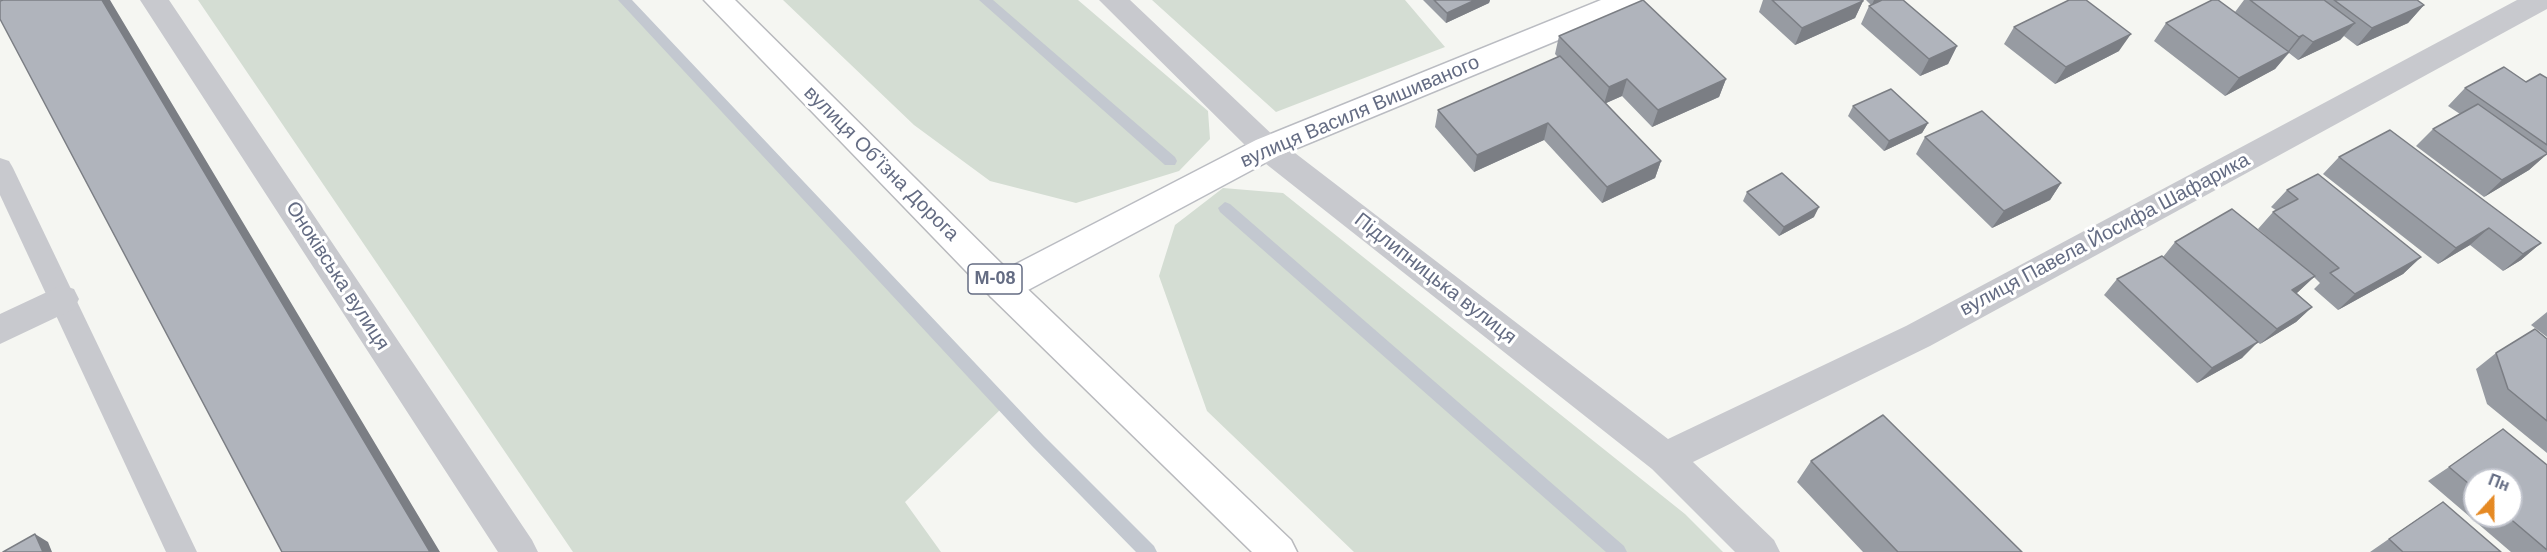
<!DOCTYPE html>
<html>
<head>
<meta charset="utf-8">
<style>
	body { margin:0 }
	#map { position:relative; width:2547px; height:552px; overflow:hidden; background:#f5f6f2; font-family:Helvetica,sans-serif }
	canvas { display:block }
	.north { position:absolute; left:2463px; top:468px; width:60px; height:60px; box-sizing:border-box; background:#fff; border:2px solid #c1c4cd; border-radius:50%; rotate:21deg; font-size:16px; font-weight:700; line-height:24px; text-align:center; color:#646c83 }
	.north::after { content:''; display:block; margin:auto; width:21px; height:27px; background:#e58923; clip-path:polygon(50% 0,100% 100%,50% 72%,0 100%) }
</style>
</head>
<body>
<div id="map">
<canvas width="2547" height="552"></canvas>
<div class="north">Пн</div>
</div>
<script>
const c = document.querySelector('canvas').getContext('2d');
c.lineJoin = 'round';
function paint(path, color) { c.fillStyle = color; c.fill(path, 'evenodd'); }
const shape = rows => new Path2D(rows.map(r => 'M' + r).join(''));
function trace(path, color, width, dash) { c.strokeStyle = color; c.lineWidth = width; c.lineCap = dash ? 'butt' : 'round'; c.setLineDash(dash || []); c.stroke(path); }
function drawText(font, color, halo, rows, align = 'center') {
  c.font = font + ' Helvetica,sans-serif'; c.lineWidth = 6; c.setLineDash([]); c.textBaseline = 'middle'; c.strokeStyle = halo; c.fillStyle = color; for (const [text, x, y, turn = 0] of rows) {
    c.save(); c.translate(x, y); c.rotate((+turn || 0) * Math.PI / 180); c.textAlign = isNaN(turn) ? turn : align; if (halo) c.strokeText(text, 0, 0); c.fillText(text, 0, 0); c.restore();
  }
}
const green = shape([
	[198,0,622,0,1001,409,905,502,941,552,573,552],
	[783,0,1078,0,1208,111,1210,139,1179,171,1076,203,990,181,914,125],
	[1152,0,1405,0,1445,47,1276,112],
	[1223,188,1283,193,1685,514,1723,552,1354,552,1207,411,1159,276,1175,225]
]);
const stream = shape([
	[618,0,632,0,1044,436,1154,546,1157,552,1136,552,1032,446,618,0],
	[979,0,993,0,1175,157,1177,161,1175,165,1165,165,979,0],
	[1225,202,1230,204,1624,546,1627,552,1606,552,1220,212,1218,208,1225,202]
]);
const lane = shape([
	[0,158,9,161,13,168,197,552,166,552,0,195,0,158]
]);
const street = shape([
	[140,0,169,0,532,540,538,552,498,552,140,0],
	[1099,0,1130,0,1278,140,1668,439,1906,326,2517,0,2547,0,2547,9,1930,346,1693,462,1774,540,1780,552,1735,552,1652,469,1256,156,1099,0],
	[62,285,74,289,79,299,74,309,0,344,0,314,62,285]
]);
const secondary = shape([
	[1601,0,1642,0,1638,7,1278,156,1015,297,1003,300,991,297,986,287,991,277,1256,140,1601,0]
]);
const highway = shape([
	[704,0,735,0,1015,277,1291,540,1297,552,1252,552,991,297,704,0]
]);
const wall = shape([
	[1423,0,1490,0,1489,3,1446,23],
	[1763,0,1863,0,1863,1,1855,18,1795,45,1759,12],
	[1866,0,1903,0,1957,46,1948,64,1920,76,1861,24,1869,6,1871,5],
	[2244,0,2417,0,2424,5,2408,23,2357,46,2344,36,2340,40,2298,60,2289,53,2275,69,2225,96,2154,41,2166,23,2235,12],
	[2014,27,2119,51,2055,84,2004,44],
	[1559,36,1726,79,1719,97,1652,127,1622,96,1606,103,1661,161,1655,178,1602,203,1544,140,1474,172,1435,127,1438,110,1558,57,1555,54],
	[2547,78,2547,154,2529,170,2484,197,2416,146,2433,129,2460,114,2448,106,2465,88,2526,82],
	[1853,106,1928,123,1922,133,1884,151,1848,116],
	[1925,137,2061,183,2050,200,1992,228,1916,154],
	[2339,157,2541,243,2521,260,2503,271,2470,245,2438,264,2323,174],
	[2287,190,2421,257,2403,274,2338,310,2314,289,2320,283,2314,277,2297,293,2312,307,2296,322,2260,344,2254,339,2242,358,2197,383,2104,295,2117,279,2163,257,2175,242,2279,247,2258,229,2273,212,2277,211,2271,207],
	[1747,192,1814,217,1779,236,1743,201],
	[2547,312,2547,337,2531,325],
	[2547,339,2547,453,2487,404,2476,369,2496,353],
	[1811,461,2022,552,1863,552,1797,482],
	[2547,465,2547,552,2511,552,2428,481,2449,467],
	[2475,480,2511,516,2475,516],
	[2422,516,2501,552,2370,552]
]);
const shadedWall = shape([
	[102,0,110,0,440,552,430,552],
	[1475,0,1490,0,1489,3,1446,23,1447,13],
	[1874,0,1884,0,1872,5],
	[1863,1,1855,18,1795,45,1802,28],
	[2424,5,2408,23,2357,46,2372,28],
	[2355,23,2340,40,2298,60,2313,42],
	[2131,34,2119,51,2055,84,2066,67],
	[2303,35,2275,69,2225,96,2239,78,2286,54,2299,37],
	[1957,46,1948,64,1920,76,1929,59],
	[1627,79,1622,96,1604,104,1609,87],
	[1726,79,1719,97,1652,127,1658,110],
	[1548,123,1544,140,1474,172,1477,155],
	[1928,123,1922,133,1884,151,1889,141],
	[2547,154,2529,170,2484,197,2502,180],
	[1661,161,1655,178,1602,203,1607,187],
	[2061,183,2050,200,1992,228,2004,211],
	[1819,207,1814,217,1779,236,1784,227],
	[2489,228,2470,245,2438,264,2456,248],
	[2541,243,2521,260,2503,271,2523,254],
	[2421,257,2403,274,2338,310,2355,294],
	[2315,276,2298,292,2276,306,2292,290],
	[2312,307,2296,322,2260,344,2277,329],
	[2258,342,2242,358,2197,383,2212,368],
	[35,534,48,542,52,552,43,552]
]);
const building = shape([
	[3,0,102,0,430,552,282,552,0,19,0,1,3,0],
	[1434,0,1475,0,1447,13,1434,0],
	[1643,0,1726,79,1658,110,1627,79,1609,87,1559,36,1643,0],
	[1772,0,1863,0,1863,1,1802,28,1772,0],
	[1882,0,1903,0,1957,46,1929,59,1869,6,1882,0],
	[2069,0,2086,0,2131,34,2066,67,2014,27,2069,0],
	[2212,0,2218,0,2289,52,2239,78,2166,23,2212,0],
	[2250,0,2324,0,2355,23,2313,42,2303,35,2299,37,2250,0],
	[2334,0,2417,0,2424,5,2372,28,2334,0],
	[1560,56,1661,161,1607,187,1548,123,1477,155,1438,110,1560,56],
	[2504,67,2526,82,2540,74,2547,78,2547,145,2465,88,2504,67],
	[1891,89,1928,123,1889,141,1853,106,1891,89],
	[2478,104,2547,153,2547,154,2502,180,2433,129,2478,104],
	[1982,111,2061,183,2004,211,1925,137,1982,111],
	[2390,130,2541,243,2523,254,2489,228,2456,248,2339,157,2390,130],
	[1782,173,1819,207,1784,227,1747,192,1782,173],
	[2318,174,2421,257,2355,294,2330,273,2339,268,2273,212,2298,199,2287,190,2318,174],
	[2232,209,2315,276,2292,290,2312,307,2277,329,2175,242,2232,209],
	[2162,256,2258,342,2212,368,2117,279,2162,256],
	[2535,329,2547,339,2547,421,2508,389,2496,353,2535,329],
	[1883,415,2022,552,1898,552,1811,461,1883,415],
	[2503,429,2547,465,2547,550,2507,516,2511,516,2511,480,2475,480,2475,489,2449,467,2503,429],
	[2443,502,2501,552,2403,552,2389,539,2443,502],
	[35,534,43,552,3,552,35,534]
]);
const shields = [
	[995,279,54]
];
const shieldNames = [
	["М-08",995,279]
];
const streetNames = [
	["вулиця Василя Вишиваного",1360,112,-23],
	["вулиця Обʼїзна Дорога",881,164,45],
	["вулиця Павела Йосифа Шафарика",2105,235,-28],
	["Оноківська вулиця",337,276,57],
	["Підлипницька вулиця",1435,279,38]
];
paint(green, '#d4ddd3');
paint(stream, '#c3c8d0');
trace(secondary, '#babcc2', 3);
trace(highway, '#b8b9bd', 3);
paint(lane, '#c8c9ce');
paint(street, '#c8c9ce');
paint(secondary, '#fff');
paint(highway, '#fff');
paint(wall, '#979ba2');
paint(shadedWall, '#7b7e84');
paint(building, '#b0b4bc');
trace(building, '#7b7e84', 1.5);
for (const [x, y, w] of shields) { const box = new Path2D(); box.roundRect(x - w / 2, y - 15, w, 30, 4.5); c.fillStyle = '#fff'; c.fill(box); trace(box, '#646c83', 1.5); }
drawText('bold 18px', '#646c83', null, shieldNames);
drawText('20px', '#646c83', '#fff', streetNames);
</script>
</body>
</html>
